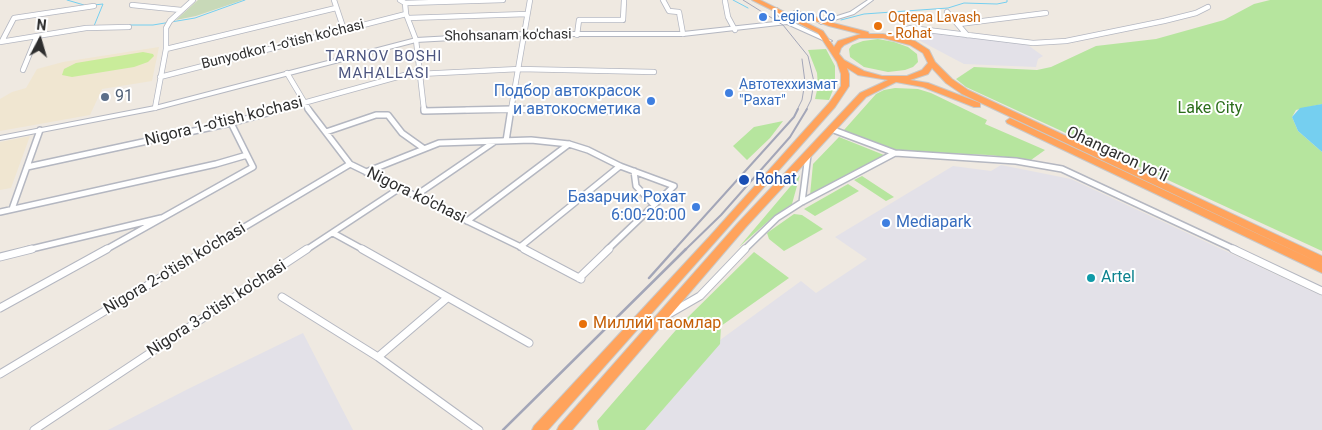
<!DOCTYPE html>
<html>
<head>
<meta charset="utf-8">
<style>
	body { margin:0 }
	#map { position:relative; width:1322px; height:430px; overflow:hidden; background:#efe9e1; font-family:Roboto,sans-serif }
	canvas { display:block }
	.north { position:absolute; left:15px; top:15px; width:50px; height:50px; -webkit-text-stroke:4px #fff; paint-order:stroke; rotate:6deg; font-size:14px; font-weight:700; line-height:20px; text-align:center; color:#2e2e2e }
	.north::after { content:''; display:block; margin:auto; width:18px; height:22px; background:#2e2e2e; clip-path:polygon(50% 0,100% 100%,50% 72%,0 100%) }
</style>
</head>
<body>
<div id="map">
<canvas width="1322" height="430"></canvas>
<div class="north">N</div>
</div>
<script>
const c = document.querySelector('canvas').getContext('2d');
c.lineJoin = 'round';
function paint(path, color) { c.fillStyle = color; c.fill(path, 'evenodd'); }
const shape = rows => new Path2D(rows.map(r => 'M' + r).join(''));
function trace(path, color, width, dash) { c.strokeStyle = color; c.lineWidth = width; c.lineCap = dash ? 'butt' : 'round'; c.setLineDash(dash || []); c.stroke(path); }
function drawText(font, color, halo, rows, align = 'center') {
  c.font = font + ' Roboto,sans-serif'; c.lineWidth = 4; c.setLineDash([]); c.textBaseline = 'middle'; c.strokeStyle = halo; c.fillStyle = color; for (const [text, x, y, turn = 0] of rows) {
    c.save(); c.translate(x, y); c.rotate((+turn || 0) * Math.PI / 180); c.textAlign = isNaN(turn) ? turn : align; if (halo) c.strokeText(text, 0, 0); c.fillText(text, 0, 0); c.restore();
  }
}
const industrial = shape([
	[908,29,1025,43,1043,56,1038,59,1036,67,964,64,909,35,904,31],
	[1001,165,1071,179,1322,296,1322,430,645,430,719,344,720,340,801,281,816,293,867,259,835,237,953,166,991,171],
	[303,333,353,430,108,430,188,389]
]);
const education = shape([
	[159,47,152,81,102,89,90,115,0,131,0,99,12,92,26,88,37,69,63,62],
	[30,136,11,188,0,190,0,142]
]);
const green = shape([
	[1270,0,1322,0,1322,104,1296,110,1292,117,1298,131,1322,152,1322,251,966,87,956,79,974,67,1037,70,1051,67,1096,46,1156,39,1224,20,1254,4],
	[878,39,894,42,908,47,917,54,918,62,913,67,905,70,888,72,864,67,850,57,849,49,852,45,863,41],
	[826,49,835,66,835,85,829,100,815,99,818,86,817,73,808,50],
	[895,88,918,89,931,93,987,120,985,124,1045,150,1031,160,989,155,899,151,885,149,855,137,844,130,876,94,884,90],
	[783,121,770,138,747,160,733,146,754,127],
	[839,137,884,155,810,195,813,164],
	[800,175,792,204,773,217,739,247],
	[862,176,894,197,886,201,854,180],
	[848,184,859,191,815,216,804,209],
	[794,214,802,215,823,229,784,251,769,239,767,233],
	[754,252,789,278,721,326,720,344,645,430,599,430,597,421,682,323]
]);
const cemetery = shape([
	[198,0,243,0,196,16,176,20]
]);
const pitch = shape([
	[143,52,153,54,154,56,148,62,134,67,72,77,62,75,64,69,76,63]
]);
const water = shape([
	[1322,104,1322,152,1298,131,1292,117,1300,108]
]);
const stream = shape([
	[67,0,84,5],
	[733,0,748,8],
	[94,5,103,4,94,26,96,26],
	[841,20,864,14,948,8,964,3,997,4,1007,2,1007,0],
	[129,25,153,25,195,18,245,0]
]);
const streetFar2 = shape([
	[334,0,344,30],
	[400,0,405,3,406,14,416,40,424,110],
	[663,0,669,11,679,12,683,34],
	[725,1,728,17,735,30],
	[405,3,503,0],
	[132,5,181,10],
	[947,12,967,35],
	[408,18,527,14],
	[959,24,1046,13],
	[577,35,579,20,623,20,624,0],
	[897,38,903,30,911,28,1033,43,1066,41,1164,21,1196,13,1208,7],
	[2,41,14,18,94,6],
	[0,42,86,28,129,27],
	[166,49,336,8],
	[23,70,37,36],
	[287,73,309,110],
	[419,74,519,69,654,72],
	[160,77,406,14],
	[155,108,166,49,166,28,170,21,193,0],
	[278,110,419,71],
	[466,110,576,110],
	[511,110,530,0]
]);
const streetFar1 = shape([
	[308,109,350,164,527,250],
	[424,109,424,111,512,109,633,111],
	[831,129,895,153],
	[326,132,376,115,388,115,402,133,423,148],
	[506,141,511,109],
	[27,167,231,123,282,109],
	[634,171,636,186,654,205],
	[366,172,439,143,531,140,569,144,588,150,620,166,674,186,607,250],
	[415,196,494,142],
	[802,202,808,155],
	[12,209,40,130],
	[0,212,216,164,247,155],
	[467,221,569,144],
	[333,233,364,250],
	[520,247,620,166],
	[27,250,161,218],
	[105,250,253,167,231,123],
	[206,250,350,164],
	[306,250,400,188],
	[744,250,777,218,802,202,895,153,1016,161,1062,169,1236,250]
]);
const street = shape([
	[362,249,529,343],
	[524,249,581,279],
	[1233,249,1322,291],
	[0,257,32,249],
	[579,278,609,249],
	[282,297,378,357,479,430],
	[0,308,107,249],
	[667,315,700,296,745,249],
	[378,357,447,298],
	[0,374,208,249],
	[34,430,307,249]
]);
const secondary = shape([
	[868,0,873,0,854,14,821,24,818,22,850,12,868,0],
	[773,8,777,8,790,21,832,41,827,42,787,24,683,36,525,36,416,42,155,110,0,140,0,136,155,106,416,38,525,32,683,32,784,21,773,10,773,8]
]);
const highway = shape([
	[752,0,760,0,823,31,834,47,838,41,861,34,829,26,794,13,794,11,798,11,833,23,868,32,869,34,883,34,915,41,929,50,935,62,952,79,968,90,1322,256,1322,264,962,94,946,83,932,68,928,74,910,80,928,83,980,103,980,107,974,107,923,87,896,82,866,97,746,227,572,430,557,430,559,426,738,223,860,93,888,80,858,75,847,68,849,74,849,86,835,107,548,430,532,430,534,426,710,236,829,103,841,86,841,74,837,62,818,33,752,0],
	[859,38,883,38,910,45,923,53,928,63,922,70,907,76,882,76,864,71,844,60,839,54,841,48,844,45,859,38],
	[1010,118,1322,264,1322,273,1007,123,1006,121,1010,118]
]);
const railFar2 = shape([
	[743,0,783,25,808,56,814,82,811,100,806,110],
	[797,110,802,100,805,82,802,59]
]);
const railFar1 = shape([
	[674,250,794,117,798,109],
	[685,250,721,215,790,137,807,109]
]);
const rail = shape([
	[649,278,675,249],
	[503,430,686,249]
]);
const markers = [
	[763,17,5,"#3f7fe0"],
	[878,26,5,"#e8710a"],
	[729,93,5,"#3f7fe0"],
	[105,97,5,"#5c6f8a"],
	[651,101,5,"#3f7fe0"],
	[744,180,6,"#1a4fb4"],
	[696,207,5,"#3f7fe0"],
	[886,223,5,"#3f7fe0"],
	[1091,278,5,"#0f9aa8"],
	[583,324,5,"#e8710a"]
];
const farShopnames = [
	["Legion Co",773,17],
	["Автотеххизмат",739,85],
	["\"Рахат\"",739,101]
];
const farFoodnames = [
	["Oqtepa Lavash",888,18],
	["- Rohat",888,34]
];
const farStreetnames = [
	["Shohsanam ko'chasi",508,36,-1],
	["Bunyodkor 1-o'tish ko'chasi",283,45,-14]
];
const farNeighbourhoodnames = [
	["TARNOV BOSHI",384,57],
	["MAHALLASI",384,74]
];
const shopNames = [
	["Подбор автокрасок",641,92],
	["и автокосметика",641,110],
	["Базарчик Рохат",686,198],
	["6:00-20:00",686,216],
	["Mediapark",896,223,"left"]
];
const serviceNames = [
	["91",115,97]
];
const parkNames = [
	["Lake City",1210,109]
];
const streetNames = [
	["Nigora 1-o'tish ko'chasi",224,122,-14],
	["Ohangaron yoʻli",1117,155,25],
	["Nigora ko'chasi",416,196,26],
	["Nigora 2-o'tish ko'chasi",175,269,-31],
	["Nigora 3-o'tish ko'chasi",217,309,-33]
];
const transitNames = [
	["Rohat",755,180]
];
const cultureNames = [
	["Artel",1101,278]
];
const foodNames = [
	["Миллий таомлар",593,324]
];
paint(industrial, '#e3e1e8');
paint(education, '#f0e6d1');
paint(green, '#b6e59e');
paint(cemetery, '#c8d9b8');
paint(pitch, '#c9ec9a');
paint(water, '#75cff0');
trace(stream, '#75cff0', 1);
trace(streetFar2, '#b4b7c1', 6);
trace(streetFar1, '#b4b7c1', 8);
trace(street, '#b4b7c1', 9);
trace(secondary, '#b4b7c1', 2);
trace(highway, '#c9c9c9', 2);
trace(streetFar2, '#fff', 4.5);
trace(streetFar1, '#fff', 5);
trace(street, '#fff', 7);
paint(secondary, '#fff');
paint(highway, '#ffa35c');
trace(railFar2, '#a3a6b8', 1);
trace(railFar1, '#a3a6b8', 2);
trace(rail, '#a3a6b8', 2.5);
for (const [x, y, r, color] of markers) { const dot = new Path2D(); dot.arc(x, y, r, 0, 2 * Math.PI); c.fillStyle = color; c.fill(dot); trace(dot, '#fff', 2); }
drawText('14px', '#366cbe', '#fff', farShopnames, 'left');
drawText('14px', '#c56008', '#fff', farFoodnames, 'left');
drawText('14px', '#2e2e2e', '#fff', farStreetnames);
c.letterSpacing = '1px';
drawText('15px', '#4d5680', '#fff', farNeighbourhoodnames);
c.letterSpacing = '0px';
drawText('16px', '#366cbe', '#fff', shopNames, 'right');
drawText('16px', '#4e5e75', '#fff', serviceNames, 'left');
drawText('16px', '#2c6e1b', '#fff', parkNames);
drawText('16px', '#2e2e2e', '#fff', streetNames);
drawText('16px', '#164399', '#fff', transitNames, 'left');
drawText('16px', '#0d838f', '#fff', cultureNames, 'left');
drawText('16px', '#c56008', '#fff', foodNames, 'left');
</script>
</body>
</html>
